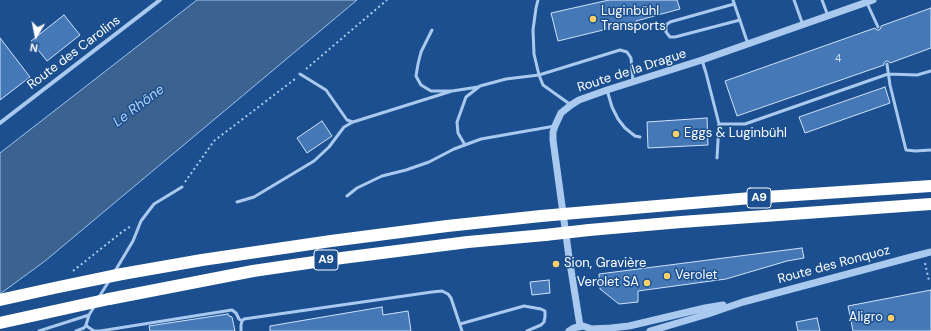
<!DOCTYPE html>
<html>
<head>
<meta charset="utf-8">
<style>
	body { margin:0 }
	#map { position:relative; width:931px; height:331px; overflow:hidden; background:#1b4f8f; font-family:"DM Sans",sans-serif }
	canvas { display:block }
	.north { position:absolute; left:16px; top:16px; width:40px; height:40px; -webkit-text-stroke:3px #1b4f8f; paint-order:stroke; rotate:190deg; font-size:11px; font-weight:700; line-height:16px; text-align:center; color:#fff }
	.north::after { content:''; display:block; margin:auto; width:14px; height:18px; background:#fff; clip-path:polygon(50% 0,100% 100%,50% 72%,0 100%) }
</style>
</head>
<body>
<div id="map">
<canvas width="931" height="331"></canvas>
<div class="north">N</div>
</div>
<script>
const c = document.querySelector('canvas').getContext('2d');
c.lineJoin = 'round';
function paint(path, color) { c.fillStyle = color; c.fill(path, 'evenodd'); }
const shape = rows => new Path2D(rows.map(r => 'M' + r).join(''));
function trace(path, color, width, dash) { c.strokeStyle = color; c.lineWidth = width; c.lineCap = dash ? 'butt' : 'round'; c.setLineDash(dash || []); c.stroke(path); }
function drawText(font, color, halo, rows, align = 'center') {
  c.font = font + ' "DM Sans",sans-serif'; c.lineWidth = 3; c.setLineDash([]); c.textBaseline = 'middle'; c.strokeStyle = halo; c.fillStyle = color; for (const [text, x, y, turn = 0] of rows) {
    c.save(); c.translate(x, y); c.rotate((+turn || 0) * Math.PI / 180); c.textAlign = isNaN(turn) ? turn : align; if (halo) c.strokeText(text, 0, 0); c.fillText(text, 0, 0); c.restore();
  }
}
const water = shape([
	[197,0,357,0,45,261,0,294,0,153,197,0]
]);
const building = shape([
	[609,0,677,0,680,9,636,21,636,22,558,41,551,13,609,0],
	[931,8,931,48,890,63,888,61,886,61,884,63,884,65,737,116,725,81,875,28,877,30,879,30,881,28,881,26,931,8],
	[64,15,80,35,47,61,31,41,64,15],
	[0,38,30,77,0,100,0,38],
	[885,87,890,103,805,133,799,117,885,87],
	[707,118,708,145,648,148,647,122,707,118],
	[322,121,332,136,307,153,297,138,322,121],
	[802,248,804,258,787,261,726,279,638,291,638,302,619,304,600,289,599,274,802,248],
	[549,280,550,293,532,295,530,282,549,280],
	[931,290,931,331,853,331,848,306,931,290],
	[382,307,383,315,408,311,411,331,270,331,270,326,382,307],
	[228,314,229,316,232,317,235,331,150,331,149,326,228,314],
	[817,318,820,331,798,331,796,322,817,318]
]);
const path = shape([
	[306,69,387,0],
	[185,182,214,141,295,79],
	[925,263,929,281],
	[73,271,122,232,131,226]
]);
const service = shape([
	[733,0,748,44],
	[794,0,803,25],
	[822,0,828,16],
	[867,3,878,27],
	[734,4,670,22,666,25,666,32,670,37,675,37,740,20],
	[432,30,421,52,418,64,416,76,421,85,431,91,452,91,478,87],
	[702,60,706,73,719,124,745,124,888,74,917,75,931,71],
	[887,64,890,85,906,150,915,151,931,150],
	[300,74,326,90,347,120,353,122],
	[607,90,612,107,618,119,625,128,635,136,640,137],
	[571,105,543,85,539,75,620,50,627,52,631,58,633,82],
	[465,145,458,133,457,122,466,97,480,86,506,79,539,75,534,54,533,30,536,8,538,0],
	[717,158,719,124],
	[347,196,357,188,382,176,406,170,429,162,454,149,481,139,555,126],
	[237,202,254,197,314,161,329,147,344,127,353,122,452,91],
	[115,271,133,241,141,221,154,204,182,187],
	[99,297,109,281],
	[460,324,524,306,541,309,545,311,545,317,544,322,541,325,527,331],
	[86,325,88,327,94,331,100,331,232,310,236,313,239,319,242,321],
	[39,331,89,315,94,307],
	[76,331,84,328,86,325,89,315],
	[241,331,241,325,242,321,244,319,432,292,442,291,448,294,451,298,462,331]
]);
const minor = shape([
	[0,123,160,0]
]);
const tertiary = shape([
	[580,326,569,257,553,140,553,132,555,126,561,113,571,105,579,100,607,90,702,60,873,0],
	[591,329,611,328,629,326,705,308,723,305],
	[569,331,574,328,583,326,589,328,594,331],
	[650,331,708,314,743,302,915,256,931,252]
]);
const motorway = shape([
	[587,212,751,198,931,186],
	[589,230,681,222,931,204],
	[122,274,202,260,331,241,447,226,541,216],
	[109,299,253,271,342,258,468,242,545,235]
]);
const motorwayBridge = shape([
	[541,216,587,212],
	[545,235,589,230],
	[0,300,54,288,122,274],
	[0,323,109,299]
]);
const markers = [
	[593,19,4,"#ffd166"],
	[676,134,4,"#ffd166"],
	[556,264,4,"#ffd166"],
	[667,276,4,"#ffd166"],
	[647,283,4,"#ffd166"],
	[891,318,4,"#ffd166"]
];
const numberNames = [
	["4",838,59]
];
const shields = [
	[759,198,24],
	[326,260,24]
];
const shieldNames = [
	["A9",759,198],
	["A9",326,260]
];
const poiNames = [
	["Luginbühl",601,12],
	["Transports",601,27],
	["Eggs & Luginbühl",684,134],
	["Sion, Gravière",564,264],
	["Verolet",675,276],
	["Verolet SA",639,283,"right"],
	["Aligro",883,318,"right"]
];
const streetNames = [
	["Route des Carolins",74,53,-37],
	["Route de la Drague",632,71,-18],
	["Route des Ronquoz",834,265,-15]
];
const waterNames = [
	["Le Rhône",139,106,-37]
];
paint(water, '#3c6290');
trace(water, '#9cc4f0', 1);
paint(building, '#4478b7');
trace(building, '#cfe3fa', 1);
trace(path, '#a9c9ee', 2, [2, 3]);
trace(service, '#a9c9ee', 3);
trace(minor, '#a9c9ee', 4);
trace(tertiary, '#a9c9ee', 7);
trace(motorway, '#fff', 12);
trace(motorwayBridge, '#fff', 12);
for (const [x, y, r, color] of markers) { const dot = new Path2D(); dot.arc(x, y, r, 0, 2 * Math.PI); c.fillStyle = color; c.fill(dot); trace(dot, '#1b4f8f', 1.5); }
drawText('11px', '#d0dded', null, numberNames);
for (const [x, y, w] of shields) { const box = new Path2D(); box.roundRect(x - w / 2, y - 10, w, 20, 3); c.fillStyle = '#1b4f8f'; c.fill(box); trace(box, '#fff', 1); }
drawText('bold 12px', '#fff', null, shieldNames);
drawText('13px', '#fff', '#1b4f8f', poiNames, 'left');
drawText('13px', '#fff', '#1b4f8f', streetNames);
drawText('italic 14px', '#b5d3f5', '#1b4f8f', waterNames);
</script>
</body>
</html>
